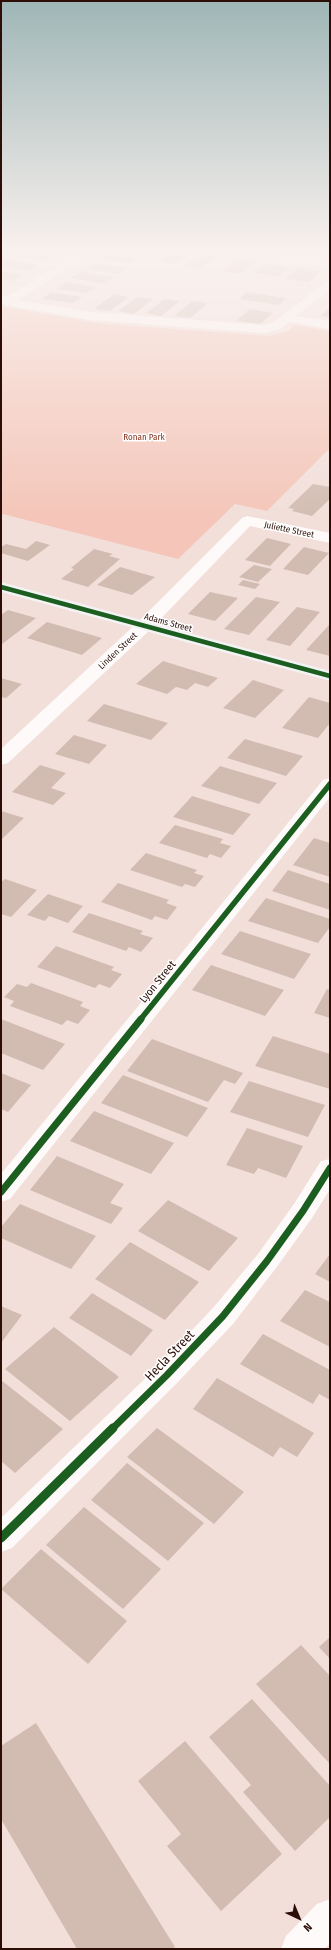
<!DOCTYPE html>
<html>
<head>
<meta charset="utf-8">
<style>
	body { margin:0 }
	#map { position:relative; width:331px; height:1950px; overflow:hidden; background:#f2dfda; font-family:"Fira Sans Condensed",sans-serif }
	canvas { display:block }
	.frame { position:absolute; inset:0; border:2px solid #2c0e07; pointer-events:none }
	.north { position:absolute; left:279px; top:1898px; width:40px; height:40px; -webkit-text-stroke:3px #fff; paint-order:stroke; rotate:136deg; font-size:11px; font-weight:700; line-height:16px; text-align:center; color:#2c0e07 }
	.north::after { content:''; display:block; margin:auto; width:14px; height:18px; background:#2c0e07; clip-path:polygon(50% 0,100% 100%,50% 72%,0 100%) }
</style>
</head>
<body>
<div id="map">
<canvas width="331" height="1950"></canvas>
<div class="frame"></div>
<div class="north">N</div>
</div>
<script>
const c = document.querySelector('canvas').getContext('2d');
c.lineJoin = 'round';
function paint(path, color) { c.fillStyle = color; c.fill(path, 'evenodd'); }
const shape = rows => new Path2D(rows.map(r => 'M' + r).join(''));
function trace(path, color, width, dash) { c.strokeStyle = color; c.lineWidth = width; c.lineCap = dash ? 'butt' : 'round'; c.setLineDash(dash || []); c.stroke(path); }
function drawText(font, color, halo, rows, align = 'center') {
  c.font = font + ' "Fira Sans Condensed",sans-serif'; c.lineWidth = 3; c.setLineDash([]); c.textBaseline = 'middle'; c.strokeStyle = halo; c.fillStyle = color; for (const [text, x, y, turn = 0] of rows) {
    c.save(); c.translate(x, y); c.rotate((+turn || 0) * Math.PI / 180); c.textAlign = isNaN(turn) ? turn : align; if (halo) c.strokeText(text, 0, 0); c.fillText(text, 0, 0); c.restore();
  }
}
const green = shape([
	[1,306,96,323,173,329,271,336,289,331,295,325,330,331,330,448,267,511,235,504,178,559,3,514,1,516]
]);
const building = shape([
	[21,250,54,255,45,261,11,256],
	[122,250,152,250,146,254],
	[174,250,191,252,175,264,158,262],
	[286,250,307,250,303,253],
	[319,250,330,250,330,257,313,254],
	[108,253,141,258,132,264,99,259],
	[200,254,217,256,201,268,184,266],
	[238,259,256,262,240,274,223,271],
	[5,260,39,265,29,271,1,267,1,262],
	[94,263,127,268,118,274,85,269],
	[266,263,290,268,277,277,252,272],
	[298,268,321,271,309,282,285,279],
	[1,271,24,275,13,281,1,280],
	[80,272,114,277,105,284,71,278],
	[66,282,96,287,87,293,56,289],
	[51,292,82,297,73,303,42,299],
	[247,292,286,298,279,305,239,299],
	[114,294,129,297,110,311,94,309],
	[138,297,153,299,134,314,118,311],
	[165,299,180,301,161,316,146,313],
	[192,301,208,303,190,318,174,316],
	[329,308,330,308,330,317,321,316],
	[250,309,273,313,260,324,236,321],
	[313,484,330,487,330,499,312,516,292,511,294,509,288,508],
	[267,538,291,544,270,566,245,560],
	[36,541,50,545,28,561,1,553,1,547,6,544,26,549],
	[304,547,329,553,308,575,283,569],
	[94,549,113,554,109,556,120,559,88,587,61,579,74,569,71,568],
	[254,565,272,569,258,582,239,577],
	[120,567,155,577,132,595,97,585],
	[243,580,260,584,255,589,238,585],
	[210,592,238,598,215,621,188,614],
	[256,597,280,602,249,635,224,629],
	[297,607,320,612,290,646,266,640],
	[8,610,36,618,1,645,1,615],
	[47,622,102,638,82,655,27,638],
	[330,624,330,656,306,650],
	[163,661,218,678,208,687,195,683,187,690,176,687,167,694,136,684],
	[1,678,22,684,6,698,1,697],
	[253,680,284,690,255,718,223,708],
	[309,697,330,703,330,723,318,738,282,728],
	[104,704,168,723,151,740,87,721],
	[74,735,107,745,89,764,55,754],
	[245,739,303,756,286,776,227,758],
	[40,765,66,773,51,788,66,793,53,805,12,792],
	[220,766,277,783,259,804,201,786],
	[192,796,251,814,233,835,173,817],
	[1,811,24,818,1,840],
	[175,825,223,839,220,843,231,846,221,858,210,854,207,858,159,843],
	[314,838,330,843,330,877,293,865],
	[146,853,197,870,194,873,204,876,195,887,185,884,182,887,130,870],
	[288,870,330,884,330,910,272,891],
	[5,879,37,890,11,917,1,914,1,882],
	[118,883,169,900,166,903,177,907,167,920,155,916,152,920,101,902],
	[48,894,83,906,68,923,49,916,45,921,27,915],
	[266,898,330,919,330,927,318,943,248,921],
	[89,913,143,931,140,934,153,938,141,952,129,947,126,951,72,932],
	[240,931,311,954,294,979,221,954],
	[56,946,114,967,111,970,122,974,110,988,99,984,95,988,37,967],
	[211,965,284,990,265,1016,192,990],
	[31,983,83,1002,80,1006,90,1010,78,1024,67,1020,62,1025,10,1006,14,1001,4,997,17,984,27,987],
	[327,989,330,990,330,1018,314,1013],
	[1,1019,65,1044,43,1070,1,1053],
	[273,1036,330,1054,330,1089,255,1066],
	[152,1039,243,1073,235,1084,224,1080,208,1102,127,1071],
	[1,1073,31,1085,8,1112,1,1109],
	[123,1075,208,1108,187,1137,101,1103],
	[249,1081,325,1105,308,1137,230,1112],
	[94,1111,174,1143,151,1174,70,1141],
	[247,1128,303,1146,286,1178,258,1168,254,1174,226,1165],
	[57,1156,124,1184,110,1203,123,1208,111,1224,30,1190],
	[168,1200,238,1238,209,1271,138,1231],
	[20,1204,96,1236,71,1269,1,1238,1,1227],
	[130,1242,199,1282,165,1320,95,1279],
	[330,1254,330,1282,315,1274],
	[305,1290,330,1302,330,1347,280,1321],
	[92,1293,153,1330,131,1356,69,1318],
	[1,1306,22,1315,1,1343],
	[54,1327,119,1377,70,1421,5,1369],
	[263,1334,330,1370,330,1400,319,1394,313,1404,240,1364],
	[217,1378,314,1433,297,1457,280,1447,273,1457,193,1409],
	[1,1380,63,1429,15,1473,1,1461],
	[157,1428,244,1492,214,1524,127,1457],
	[127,1463,204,1523,168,1561,91,1500],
	[84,1507,161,1569,123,1609,46,1545],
	[41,1549,127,1621,88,1664,1,1589],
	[330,1637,330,1659,319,1647],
	[301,1645,330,1676,330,1764,256,1684],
	[252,1699,330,1786,330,1817,295,1851,243,1792,251,1785,209,1737],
	[36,1723,175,1947,172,1949,77,1949,1,1819,1,1746],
	[185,1741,282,1854,221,1911,167,1846,181,1834,138,1781]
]);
const minor = shape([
	[83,250,95,250,18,300,90,312,265,325,272,323,326,282,330,281,330,290,296,316,330,321,330,329,289,322,280,329,265,333,90,320,1,304,1,296,6,297,83,250],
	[226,250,250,250,330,262,330,268,231,253,227,252,226,250],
	[247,516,330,533,330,543,250,526,150,630,8,763,1,765,1,749,138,622,242,518,247,516],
	[330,778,330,797,10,1199,1,1202,1,1174,323,780,330,778],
	[330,1159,330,1189,312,1218,276,1268,233,1324,177,1383,12,1548,1,1552,1,1518,157,1367,213,1308,258,1254,294,1204,321,1161,330,1159],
	[330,1899,330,1943,325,1949,281,1949,286,1936,317,1904,330,1899]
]);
const secondary = shape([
	[1,582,330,671,330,681,1,592,1,582]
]);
const cyclewayFar3 = shape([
	[1,587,330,676]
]);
const cyclewayFar2 = shape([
	[140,1020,330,784]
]);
const cyclewayFar1 = shape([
	[1,1192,141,1019],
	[112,1429,167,1375,223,1316,267,1261,303,1211,330,1168]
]);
const cycleway = shape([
	[1,1538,113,1428]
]);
const farParknames = [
	["Ronan Park",144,437]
];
const farStreetnames = [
	["Juliette Street",289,530,12],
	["Adams Street",168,623,15],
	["Linden Street",118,651,-43]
];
const streetNames = [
	["Lyon Street",158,982,-51]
];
const nearStreetnames = [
	["Hecla Street",170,1356,-46]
];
paint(green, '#f4c5b8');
paint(building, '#d2bcb1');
paint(minor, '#fdfaf9');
paint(secondary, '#f3f3f4');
trace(cyclewayFar3, '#1b5e20', 4.5);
trace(cyclewayFar2, '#1b5e20', 5.5);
trace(cyclewayFar1, '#1b5e20', 7);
trace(cycleway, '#1b5e20', 9);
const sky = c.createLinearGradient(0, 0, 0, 523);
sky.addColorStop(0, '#9fb6b6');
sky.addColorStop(0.48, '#f9f1ee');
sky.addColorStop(1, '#f9f1ee00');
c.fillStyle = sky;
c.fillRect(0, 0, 331, 523);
drawText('9px', '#84341f', '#fff', farParknames);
drawText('9px', '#2c0e07', '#fff', farStreetnames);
drawText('11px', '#2c0e07', '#fff', streetNames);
drawText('13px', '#2c0e07', '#fff', nearStreetnames);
</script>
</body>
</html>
